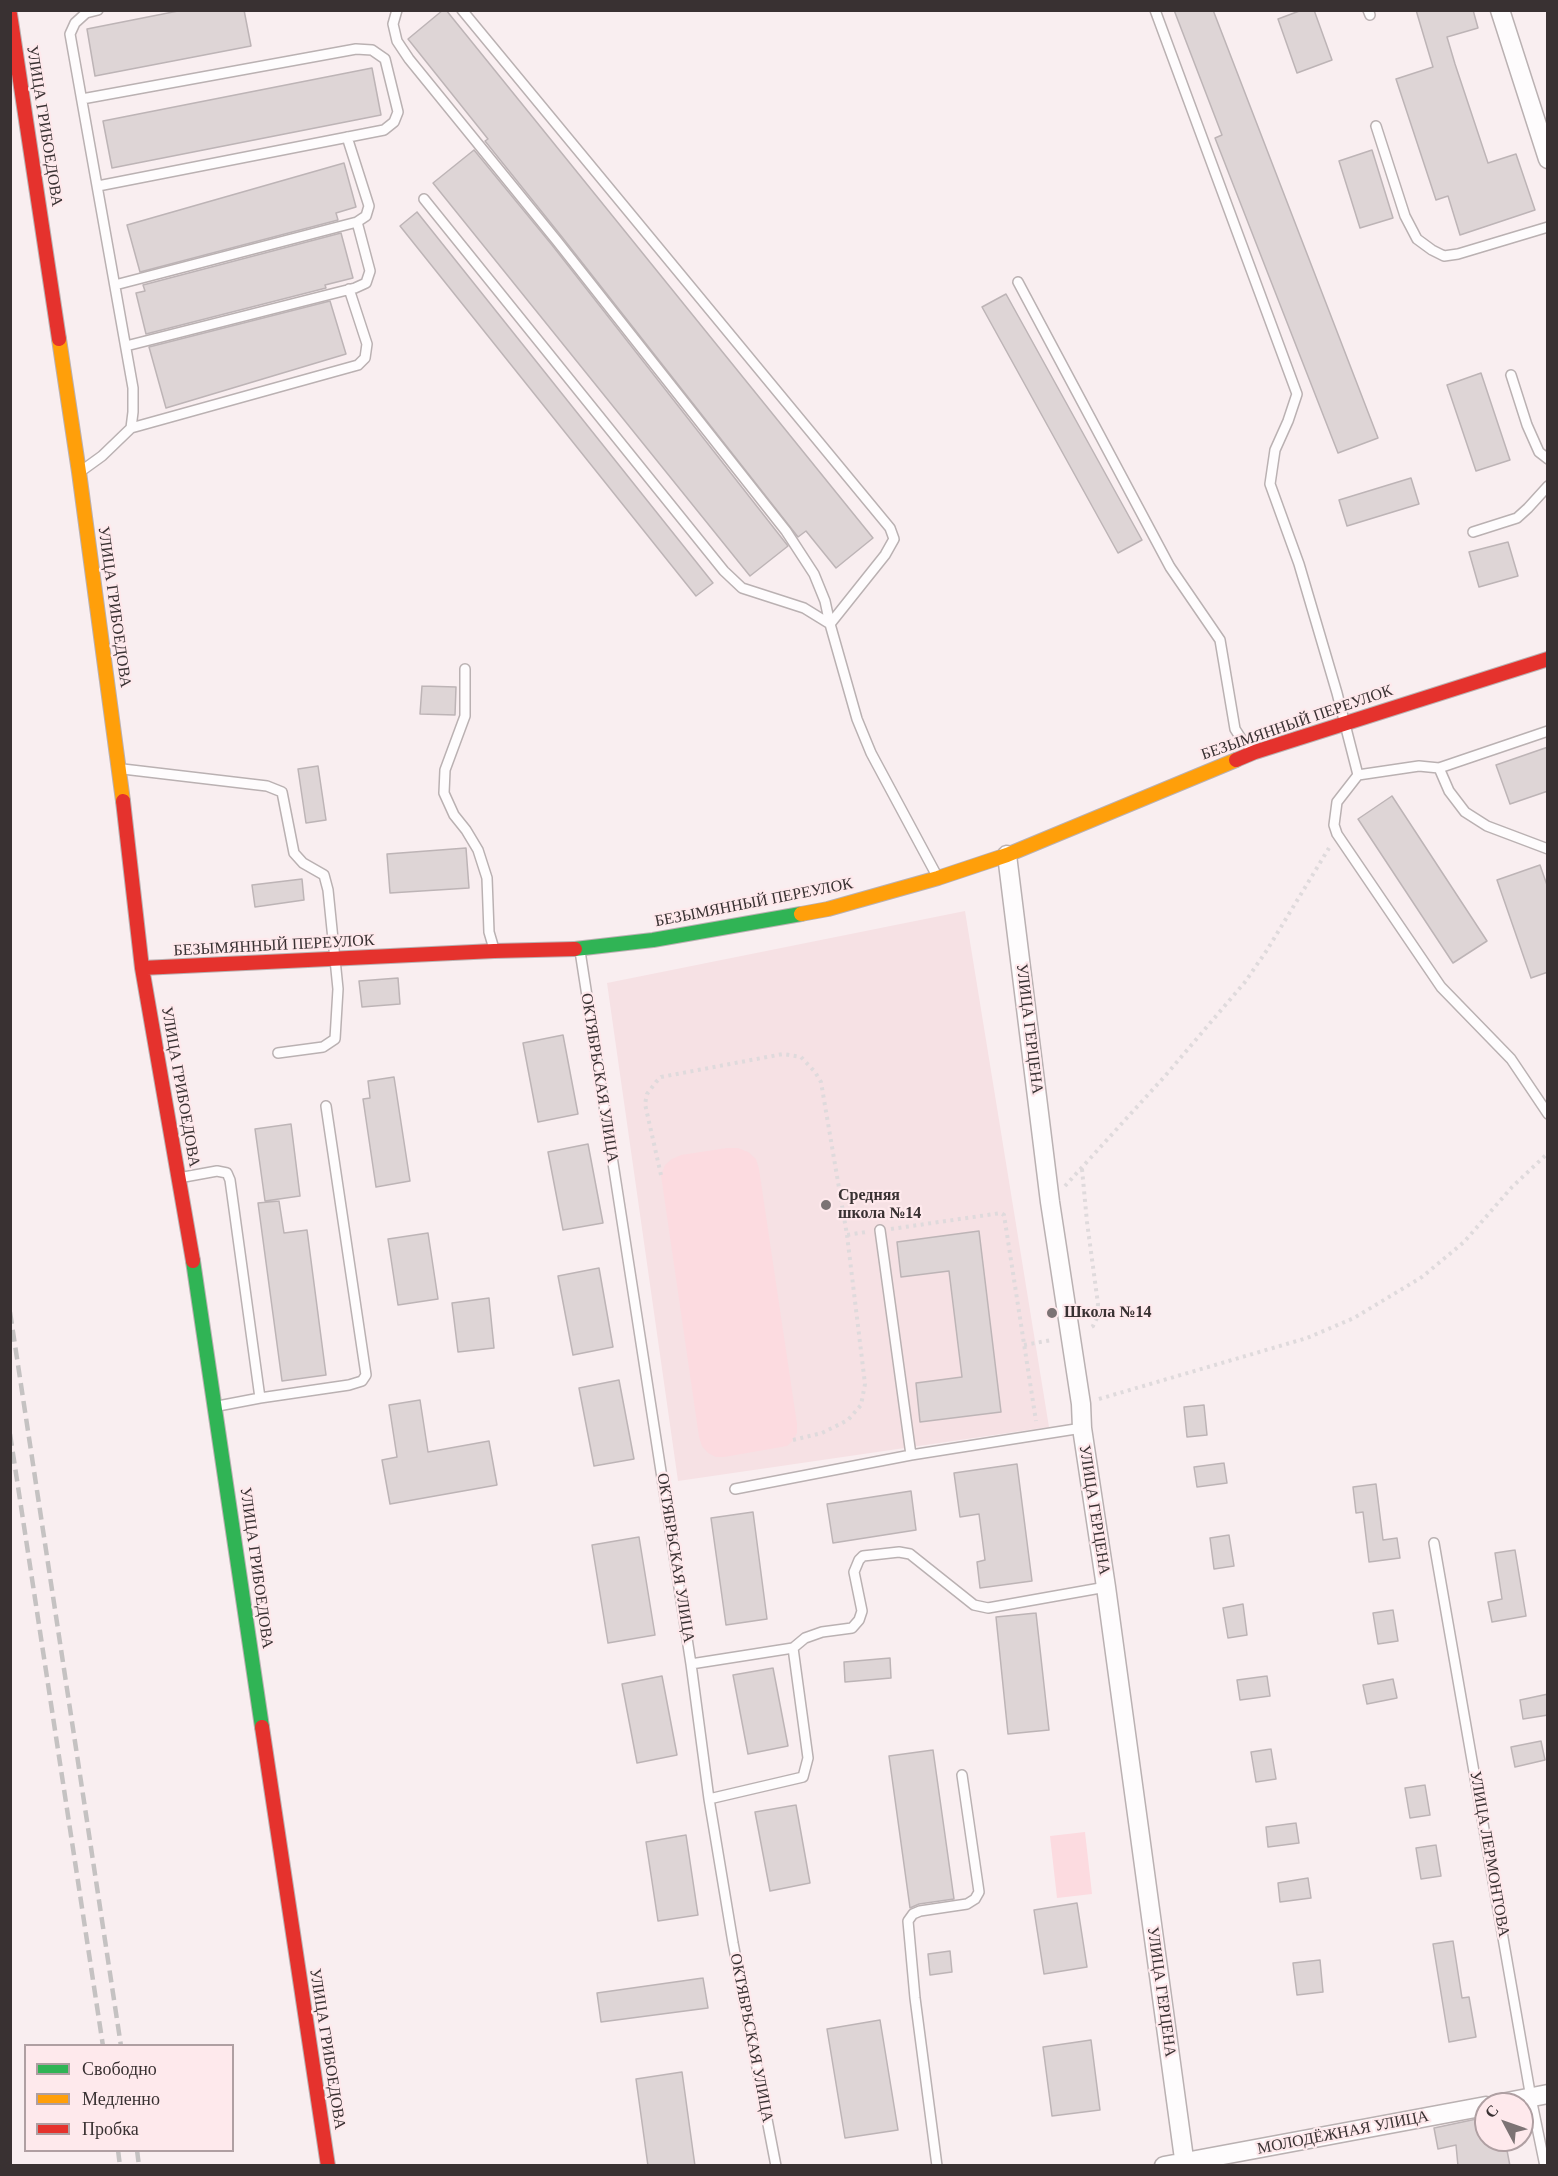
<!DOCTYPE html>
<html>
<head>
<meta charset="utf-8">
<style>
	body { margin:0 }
	#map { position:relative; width:1558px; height:2176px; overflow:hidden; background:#f9eef0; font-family:"Times New Roman",serif }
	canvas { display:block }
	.frame { position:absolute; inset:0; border:12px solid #393132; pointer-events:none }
	.legend { position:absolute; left:24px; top:2044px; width:210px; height:108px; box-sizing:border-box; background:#fee9ec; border:2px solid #af9fa2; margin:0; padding:8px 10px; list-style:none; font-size:18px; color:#393132 }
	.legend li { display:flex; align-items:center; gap:12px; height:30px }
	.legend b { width:30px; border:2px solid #af9fa2 }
	.north { position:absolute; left:1474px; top:2092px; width:60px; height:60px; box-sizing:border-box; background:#fee9ec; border:2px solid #af9fa2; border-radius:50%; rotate:311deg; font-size:16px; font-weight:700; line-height:24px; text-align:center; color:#393132 }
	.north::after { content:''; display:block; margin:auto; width:21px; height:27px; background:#7c7374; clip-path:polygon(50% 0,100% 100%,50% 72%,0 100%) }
</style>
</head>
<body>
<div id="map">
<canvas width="1558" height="2176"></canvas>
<div class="frame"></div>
<ul class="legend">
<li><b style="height:8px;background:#30b455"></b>Свободно</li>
<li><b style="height:8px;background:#ff9f0a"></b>Медленно</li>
<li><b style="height:8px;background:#e5322d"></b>Пробка</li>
</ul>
<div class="north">С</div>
</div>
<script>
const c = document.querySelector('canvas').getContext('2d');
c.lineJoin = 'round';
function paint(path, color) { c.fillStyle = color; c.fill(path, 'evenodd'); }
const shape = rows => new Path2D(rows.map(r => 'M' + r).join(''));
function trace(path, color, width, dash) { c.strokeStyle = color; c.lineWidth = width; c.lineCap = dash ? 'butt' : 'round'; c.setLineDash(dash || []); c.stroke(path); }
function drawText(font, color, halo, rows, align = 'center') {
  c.font = font + ' "Times New Roman",serif'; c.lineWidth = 4.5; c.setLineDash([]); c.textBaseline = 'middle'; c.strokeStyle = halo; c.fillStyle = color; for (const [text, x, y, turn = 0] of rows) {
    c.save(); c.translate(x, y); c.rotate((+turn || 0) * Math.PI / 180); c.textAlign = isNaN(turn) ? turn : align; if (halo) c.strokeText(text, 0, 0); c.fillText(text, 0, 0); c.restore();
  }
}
const built = shape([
	[965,911,1049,1427,678,1481,607,983]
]);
const green = shape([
	[727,1148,738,1148,748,1152,756,1159,759,1169,797,1424,797,1433,793,1440,787,1446,724,1457,716,1457,708,1453,702,1446,699,1437,661,1175,665,1165,672,1159,681,1155],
	[1085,1832,1092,1894,1057,1898,1050,1836]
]);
const building = shape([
	[183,10,244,10,251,46,95,76,87,29,183,10],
	[443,10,446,10,873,538,836,568,806,531,798,537,562,237,485,141,488,139,408,39,443,10],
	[1174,10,1213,10,1378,438,1338,453,1215,138,1222,135,1174,10],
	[1302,10,1314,10,1332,60,1297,73,1278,19,1302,10],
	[1416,10,1473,10,1478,28,1447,37,1455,64,1488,163,1516,154,1535,210,1460,235,1448,196,1436,200,1396,79,1433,67,1416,10],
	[372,68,381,115,112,168,103,121,372,68],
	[474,150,552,245,788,546,750,576,433,183,474,150],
	[1372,150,1393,218,1360,228,1339,161,1372,150],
	[344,163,356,207,336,213,338,220,140,272,127,225,344,163],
	[417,212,713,583,696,596,400,226,417,212],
	[341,233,353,278,325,285,326,288,146,334,136,293,145,291,143,285,341,233],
	[1006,294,1142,540,1118,553,982,307,1006,294],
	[330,301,346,354,166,408,149,347,330,301],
	[1481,373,1510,460,1476,471,1447,385,1481,373],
	[1411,478,1419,504,1347,526,1339,500,1411,478],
	[1508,542,1518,576,1479,587,1469,552,1508,542],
	[422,686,456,687,455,715,420,714,422,686],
	[1548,747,1548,791,1510,804,1496,765,1548,747],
	[318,766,326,820,306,823,298,769,318,766],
	[1392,796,1487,941,1453,963,1358,819,1392,796],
	[466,848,469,888,390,893,387,854,466,848],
	[1540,865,1548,888,1548,972,1531,978,1497,880,1540,865],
	[302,879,304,900,255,907,252,885,302,879],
	[398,978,400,1004,362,1007,359,981,398,978],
	[563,1035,578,1114,538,1122,523,1043,563,1035],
	[394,1077,410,1181,376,1187,363,1099,370,1098,368,1081,394,1077],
	[291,1124,300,1196,265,1201,255,1129,291,1124],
	[588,1144,603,1223,563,1230,548,1152,588,1144],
	[279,1201,284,1233,307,1230,326,1375,282,1381,258,1203,279,1201],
	[979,1231,1001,1412,920,1422,916,1383,962,1377,949,1271,901,1277,897,1242,979,1231],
	[428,1233,438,1299,398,1305,388,1239,428,1233],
	[599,1268,613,1347,573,1355,558,1276,599,1268],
	[489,1298,494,1348,458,1352,452,1303,489,1298],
	[619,1380,634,1459,594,1466,579,1388,619,1380],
	[420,1400,428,1452,489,1441,497,1485,390,1504,382,1460,397,1457,389,1405,420,1400],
	[1204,1405,1207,1435,1187,1437,1184,1407,1204,1405],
	[1224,1463,1227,1483,1197,1487,1194,1467,1224,1463],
	[1017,1464,1032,1581,980,1588,977,1562,985,1560,979,1514,960,1517,954,1473,1017,1464],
	[1376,1484,1383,1540,1397,1538,1400,1558,1369,1562,1363,1512,1356,1513,1353,1487,1376,1484],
	[911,1491,916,1530,833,1543,827,1504,911,1491],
	[753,1512,767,1619,726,1625,711,1518,753,1512],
	[1229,1535,1234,1566,1214,1569,1210,1538,1229,1535],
	[639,1537,655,1635,608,1643,592,1545,639,1537],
	[1515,1550,1526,1616,1492,1622,1488,1602,1502,1599,1495,1553,1515,1550],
	[1243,1604,1247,1635,1228,1638,1223,1608,1243,1604],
	[1393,1610,1398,1641,1378,1644,1373,1613,1393,1610],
	[1036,1613,1049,1730,1008,1734,996,1617,1036,1613],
	[890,1658,891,1678,845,1682,844,1662,890,1658],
	[773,1668,788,1746,748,1754,733,1675,773,1668],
	[662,1676,677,1755,637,1763,622,1684,662,1676],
	[1267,1676,1270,1696,1240,1700,1237,1680,1267,1676],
	[1393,1679,1397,1698,1367,1704,1363,1685,1393,1679],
	[1548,1694,1548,1715,1523,1719,1520,1700,1548,1694],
	[1541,1741,1545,1760,1515,1767,1511,1747,1541,1741],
	[1271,1749,1276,1779,1256,1782,1251,1752,1271,1749],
	[933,1750,954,1899,919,1904,910,1908,889,1756,933,1750],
	[1425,1785,1430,1815,1410,1818,1405,1788,1425,1785],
	[796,1805,810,1883,770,1891,755,1812,796,1805],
	[1296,1823,1299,1843,1268,1847,1266,1827,1296,1823],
	[686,1835,698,1915,658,1921,646,1842,686,1835],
	[1436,1845,1441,1876,1421,1879,1416,1848,1436,1845],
	[1308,1878,1311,1898,1280,1902,1278,1883,1308,1878],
	[1077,1903,1087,1967,1044,1974,1034,1910,1077,1903],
	[1453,1941,1462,1998,1469,1997,1476,2037,1449,2042,1433,1944,1453,1941],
	[950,1951,952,1972,930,1975,928,1954,950,1951],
	[1320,1960,1323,1992,1297,1995,1293,1963,1320,1960],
	[703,1978,708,2008,601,2022,597,1993,703,1978],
	[880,2020,898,2130,845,2138,827,2029,880,2020],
	[1091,2040,1100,2110,1052,2116,1043,2047,1091,2040],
	[682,2072,695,2166,648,2166,636,2079,682,2072],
	[1486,2117,1486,2140,1505,2140,1510,2166,1458,2166,1456,2145,1438,2149,1434,2128,1486,2117]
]);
const path = shape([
	[1082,1169,1087,1222,1098,1304,1097,1318,1093,1326,1088,1329],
	[661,1175,645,1104,647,1094,656,1082,661,1077,783,1054,801,1057,815,1072,821,1082,847,1235,866,1232],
	[1065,1186,1165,1076,1245,982,1267,950,1329,848],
	[891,1229,1001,1213,1004,1215,1036,1421],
	[1024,1345,1052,1340],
	[1099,1399,1307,1338,1354,1318,1422,1277,1464,1242,1512,1187,1548,1153],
	[793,1440,822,1433,848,1420,861,1405,865,1384,847,1235]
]);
const lane = shape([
	[397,10,393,24,397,41,409,59,557,241,786,531,814,574,825,601,830,624,857,719,871,753,937,876],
	[462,10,890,528,894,539,885,555,830,624],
	[1155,10,1297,394,1288,421,1275,450,1270,484,1299,564,1337,693,1358,775,1337,802,1334,825,1337,834,1441,987,1511,1059,1548,1114],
	[1368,10,1370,15],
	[82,99,356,49,372,50,385,59,398,112,394,122,384,130,98,186],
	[1376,126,1405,216,1417,239,1432,250,1444,256,1458,254,1548,227],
	[424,199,724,571,742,588,804,608,830,624],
	[1018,282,1170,567,1220,640,1235,729,1242,740,1253,750],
	[115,285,357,222,366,216,369,206,347,137],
	[126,346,355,288,366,283,370,271,357,222],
	[1511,375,1527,425,1539,452,1548,459],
	[131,428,358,365,365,358,367,344,349,289],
	[84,469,102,456,131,428,133,412,133,388,70,34,75,23,86,13,98,10],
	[1473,532,1517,518,1528,508,1548,486],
	[465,669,465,716,445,770,444,793,454,815,466,830,478,850,487,878,489,932,494,949],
	[1439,768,1449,791,1465,812,1487,826,1548,849],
	[123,769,267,786,282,792,294,853,303,863,324,875,328,890,338,989,335,1039,323,1047,278,1053],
	[1358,775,1419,766,1439,768,1548,731],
	[580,951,691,1664,709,1799,733,1943,776,2166],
	[184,1177,217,1171,227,1173,230,1180,260,1398,218,1406],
	[880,1230,911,1455],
	[260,1398,349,1385,362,1381,366,1375,326,1106],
	[735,1489,911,1455,1082,1428],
	[1434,1543,1531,2098,1545,2166],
	[691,1664,793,1648],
	[709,1799,803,1777,808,1758,793,1648,805,1638,822,1632,852,1628,859,1620,862,1611,854,1572,859,1560,863,1556,899,1552,910,1554,974,1605,988,1608,1106,1587],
	[937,2166,915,1998,908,1921,913,1914,920,1911,967,1904,975,1899,979,1892,962,1775]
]);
const street = shape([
	[1500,10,1548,159],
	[1007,855,1050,1202,1081,1404,1082,1428,1106,1587,1185,2166],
	[1497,2104,1548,2094],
	[1164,2166,1486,2106]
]);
const fast = shape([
	[575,949,653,940,801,914],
	[193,1261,262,1727]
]);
const slow = shape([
	[59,339,79,472,123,801],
	[801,914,828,909,938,878,1007,855,1236,760]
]);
const jam = shape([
	[10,14,59,339],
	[1236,760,1255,752,1548,659],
	[123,801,142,968,193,1261],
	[142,968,494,951,575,949],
	[262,1727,328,2166]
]);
const rail = shape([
	[10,1312,121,2046],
	[10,1434,103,2046],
	[118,2150,120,2166],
	[137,2150,139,2166]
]);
const markers = [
	[826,1205,6,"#7c7374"],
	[1052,1313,6,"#7c7374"]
];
const streetNames = [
	["УЛИЦА ГРИБОЕДОВА",44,126,81],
	["УЛИЦА ГРИБОЕДОВА",114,607,82],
	["БЕЗЫМЯННЫЙ ПЕРЕУЛОК",1297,723,-19],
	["БЕЗЫМЯННЫЙ ПЕРЕУЛОК",754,903,-11],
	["БЕЗЫМЯННЫЙ ПЕРЕУЛОК",274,946,-3],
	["УЛИЦА ГЕРЦЕНА",1029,1029,83],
	["ОКТЯБРЬСКАЯ УЛИЦА",599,1078,81],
	["УЛИЦА ГРИБОЕДОВА",180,1087,80],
	["УЛИЦА ГЕРЦЕНА",1094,1510,81],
	["ОКТЯБРЬСКАЯ УЛИЦА",675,1558,81],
	["УЛИЦА ГРИБОЕДОВА",256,1568,82],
	["УЛИЦА ЛЕРМОНТОВА",1489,1854,80],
	["УЛИЦА ГЕРЦЕНА",1161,1992,82],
	["ОКТЯБРЬСКАЯ УЛИЦА",751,2038,79],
	["УЛИЦА ГРИБОЕДОВА",327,2049,81],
	["МОЛОДЁЖНАЯ УЛИЦА",1343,2133,-11]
];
const poiNames = [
	["Средняя",838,1196],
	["школа №14",838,1214],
	["Школа №14",1064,1313]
];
paint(built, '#f6e1e4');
paint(green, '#fcdbe0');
paint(building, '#ded5d6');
trace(building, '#bdb4b6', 1.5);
trace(lane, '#bab1b2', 12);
trace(street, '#bab1b2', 21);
trace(fast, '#bab1b2', 16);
trace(slow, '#bab1b2', 16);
trace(jam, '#bab1b2', 16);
trace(path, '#dfdadc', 4, [3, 4.5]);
trace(lane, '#fefcfd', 9);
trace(street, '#fefcfd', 18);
trace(fast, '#30b455', 14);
trace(slow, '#ff9f0a', 14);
trace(jam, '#e5322d', 14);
trace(rail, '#c5c2c2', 4.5, [12, 6]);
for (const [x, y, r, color] of markers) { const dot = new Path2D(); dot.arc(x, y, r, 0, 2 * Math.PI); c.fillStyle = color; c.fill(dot); trace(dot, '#fee9ec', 2); }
drawText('16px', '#393132', '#fee9ec', streetNames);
drawText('bold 16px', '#393132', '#fee9ec', poiNames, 'left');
</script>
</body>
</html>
